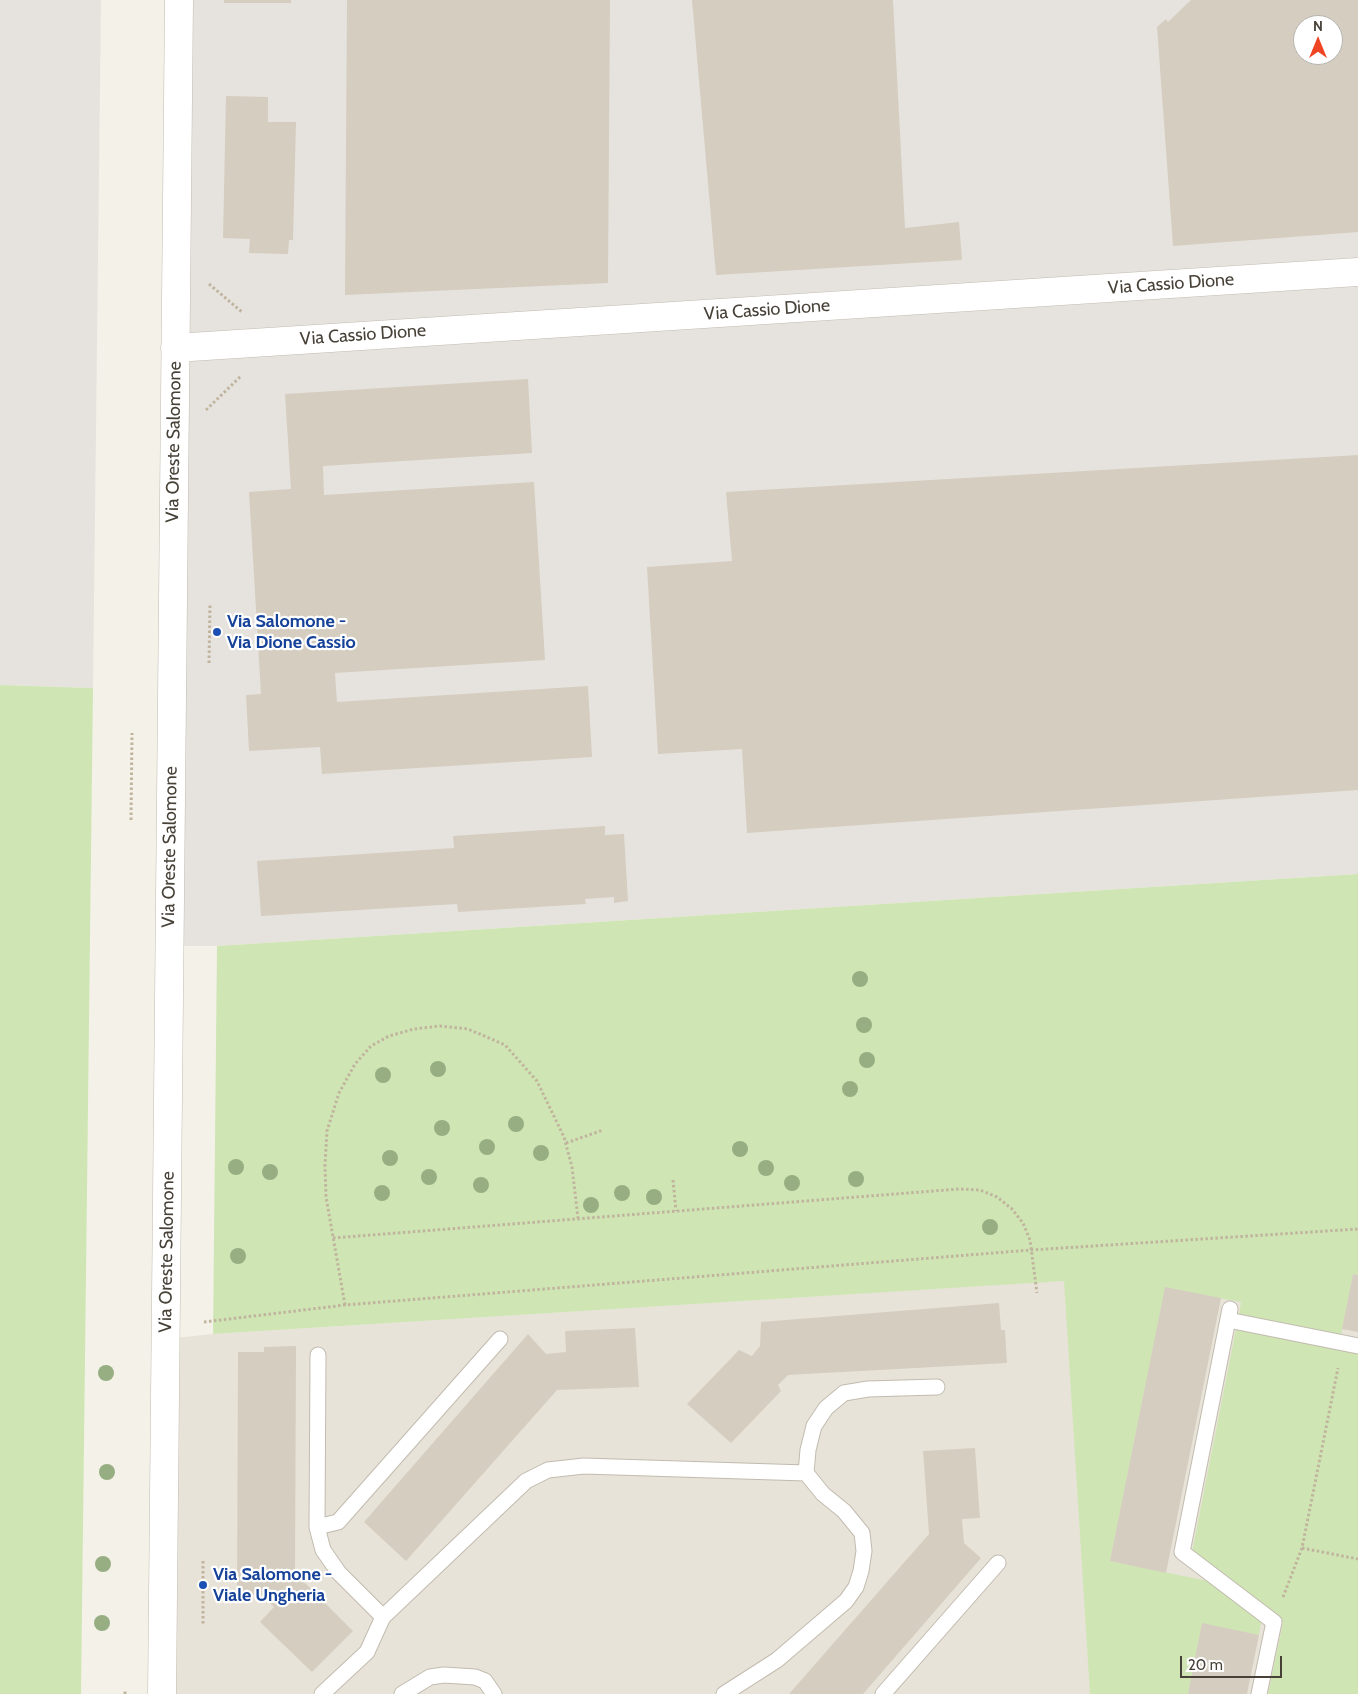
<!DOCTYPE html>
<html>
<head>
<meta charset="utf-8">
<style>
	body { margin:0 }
	#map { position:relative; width:1358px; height:1694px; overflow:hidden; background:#f4f1e9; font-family:Cabin,sans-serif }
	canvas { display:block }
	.north { position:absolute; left:1293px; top:15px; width:50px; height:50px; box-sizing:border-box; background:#fff; border:1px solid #b5b3af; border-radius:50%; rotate:0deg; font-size:14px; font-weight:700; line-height:20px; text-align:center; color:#474138 }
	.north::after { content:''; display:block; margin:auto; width:18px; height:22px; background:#f04525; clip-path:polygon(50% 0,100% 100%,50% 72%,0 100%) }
	.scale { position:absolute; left:1180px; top:1656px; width:102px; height:22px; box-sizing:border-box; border:2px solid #474138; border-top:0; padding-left:6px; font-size:15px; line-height:18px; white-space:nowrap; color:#474138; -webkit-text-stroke:4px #fff; paint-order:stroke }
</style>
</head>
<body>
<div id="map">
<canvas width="1358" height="1694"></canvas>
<div class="north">N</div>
<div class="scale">20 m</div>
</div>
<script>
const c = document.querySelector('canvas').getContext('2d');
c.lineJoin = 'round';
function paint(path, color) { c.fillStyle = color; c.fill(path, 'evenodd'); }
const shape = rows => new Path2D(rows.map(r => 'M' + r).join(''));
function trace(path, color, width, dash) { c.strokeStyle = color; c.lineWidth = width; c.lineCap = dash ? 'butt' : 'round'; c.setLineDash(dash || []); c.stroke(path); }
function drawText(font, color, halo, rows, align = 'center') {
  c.font = font + ' Cabin,sans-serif'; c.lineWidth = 4.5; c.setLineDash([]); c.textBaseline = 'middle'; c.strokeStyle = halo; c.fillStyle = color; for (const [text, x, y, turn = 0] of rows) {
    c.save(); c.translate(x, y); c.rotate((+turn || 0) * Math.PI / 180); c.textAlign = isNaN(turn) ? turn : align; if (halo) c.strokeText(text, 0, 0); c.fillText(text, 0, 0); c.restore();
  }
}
const residential = shape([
	[1358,1262,1358,1694,162,1694,166,1339,213,1334]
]);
const industrial = shape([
	[0,0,101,0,93,688,0,685],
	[179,0,1358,0,1358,874,217,946,169,946],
	[1303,25,1333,25,1333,55,1303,55]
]);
const green = shape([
	[0,685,93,688,81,1694,0,1694],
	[1358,874,1358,1275,1353,1274,1341,1335,1239,1315,1241,1302,1165,1288,1110,1561,1208,1581,1261,1622,1259,1635,1202,1624,1188,1694,1090,1694,1064,1281,213,1334,217,946],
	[1236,1329,1358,1353,1358,1694,1268,1694,1283,1622,1192,1552]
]);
const building = shape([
	[224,0,291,0,291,3,224,3],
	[347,0,610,0,608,283,345,295],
	[692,0,893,0,905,228,959,222,962,260,716,275],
	[1191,0,1358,0,1358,232,1173,246,1157,27,1166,19,1168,22],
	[1303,25,1333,25,1333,55,1303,55],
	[226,96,268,97,268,122,296,122,293,240,289,240,288,254,249,253,250,239,223,238],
	[528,379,532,453,323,466,324,495,534,482,545,660,335,673,337,702,588,686,592,757,322,774,320,747,249,751,246,695,261,694,249,492,291,489,285,394],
	[1358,455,1358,790,747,833,742,749,658,754,647,567,732,561,726,492],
	[605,826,605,835,624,834,628,901,614,903,614,897,585,899,586,904,458,912,457,904,261,916,257,861,454,848,453,836],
	[1353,1274,1358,1275,1358,1332,1342,1329],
	[1165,1287,1221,1298,1166,1573,1110,1561],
	[999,1303,1001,1330,1005,1330,1007,1363,788,1375,778,1385,781,1391,731,1443,687,1404,739,1350,752,1356,760,1346,761,1322],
	[635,1328,639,1387,557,1390,406,1561,364,1522,528,1334,546,1354,566,1352,565,1331],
	[296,1346,295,1573,353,1631,312,1672,260,1622,274,1607,261,1595,237,1594,238,1352,264,1352,264,1347],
	[975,1448,980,1518,962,1519,964,1543,981,1558,863,1694,789,1694,929,1534,923,1451],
	[1202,1623,1259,1635,1247,1694,1188,1694]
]);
const path = shape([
	[209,284,242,312],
	[206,410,241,376],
	[209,663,210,604],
	[131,820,132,733],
	[566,1143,603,1130],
	[673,1180,676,1211],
	[333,1238,959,1189,980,1190,997,1197,1012,1209,1023,1223,1030,1240,1037,1293],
	[345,1305,326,1197,325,1165,327,1131,339,1093,355,1064,371,1046,389,1036,414,1029,440,1026,468,1029,505,1045,537,1081,564,1137,572,1167,578,1218],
	[204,1322,345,1305,1031,1250,1358,1229],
	[1302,1548,1358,1559],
	[203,1561,203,1625],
	[1283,1597,1302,1548,1338,1368],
	[125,1694,125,1689]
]);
const service = shape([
	[1230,1309,1182,1552,1274,1622,1259,1694],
	[1228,1320,1358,1346],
	[318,1355,317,1527,323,1550,339,1573,383,1617],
	[317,1527,338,1522,500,1339],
	[322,1694,367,1652,383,1617,526,1481,548,1470,584,1466,806,1473],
	[402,1694,430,1677,444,1675,475,1677,485,1681,494,1694],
	[724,1694,777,1660,846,1601,856,1587,861,1571,864,1551,862,1533,844,1511,823,1494,806,1473,808,1450,814,1426,826,1408,844,1393,868,1389,937,1387],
	[883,1694,998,1563]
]);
const minor = shape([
	[175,348,1358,272],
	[162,1694,179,0]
]);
const trees = [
	[860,979],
	[864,1025],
	[867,1060],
	[438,1069],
	[383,1075],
	[850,1089],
	[516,1124],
	[442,1128],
	[487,1147],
	[740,1149],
	[541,1153],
	[390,1158],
	[236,1167],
	[766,1168],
	[270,1172],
	[429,1177],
	[856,1179],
	[792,1183],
	[481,1185],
	[382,1193],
	[622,1193],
	[654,1197],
	[591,1205],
	[990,1227],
	[238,1256],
	[106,1373],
	[107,1472],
	[103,1564],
	[102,1623]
];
const markers = [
	[217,632,5,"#1a4fb4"],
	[203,1585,5,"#1a4fb4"]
];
const streetNames = [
	["Via Cassio Dione",1171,284,-4],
	["Via Cassio Dione",767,310,-4],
	["Via Cassio Dione",363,335,-4],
	["Via Oreste Salomone",174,442,-89],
	["Via Oreste Salomone",170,847,-89],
	["Via Oreste Salomone",167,1252,-89]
];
const transitNames = [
	["Via Salomone -",227,622],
	["Via Dione Cassio",227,643],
	["Via Salomone -",213,1575],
	["Viale Ungheria",213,1596]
];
paint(residential, '#e8e3d8');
paint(industrial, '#e6e3de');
paint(green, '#cfe6b4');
paint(building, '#d5cdbf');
trace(service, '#c2bbaf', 17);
trace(minor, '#c2bbaf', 29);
trace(path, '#c0b49e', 3, [2.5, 2.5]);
trace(service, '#fff', 15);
trace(minor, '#fff', 28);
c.fillStyle = '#96ae82';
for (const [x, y] of trees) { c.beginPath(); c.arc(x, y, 8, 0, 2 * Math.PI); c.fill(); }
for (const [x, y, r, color] of markers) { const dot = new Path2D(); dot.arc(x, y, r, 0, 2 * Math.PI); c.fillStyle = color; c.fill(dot); trace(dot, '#fff', 2); }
drawText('18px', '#474138', '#fff', streetNames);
drawText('bold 18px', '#164399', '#fff', transitNames, 'left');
</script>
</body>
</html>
